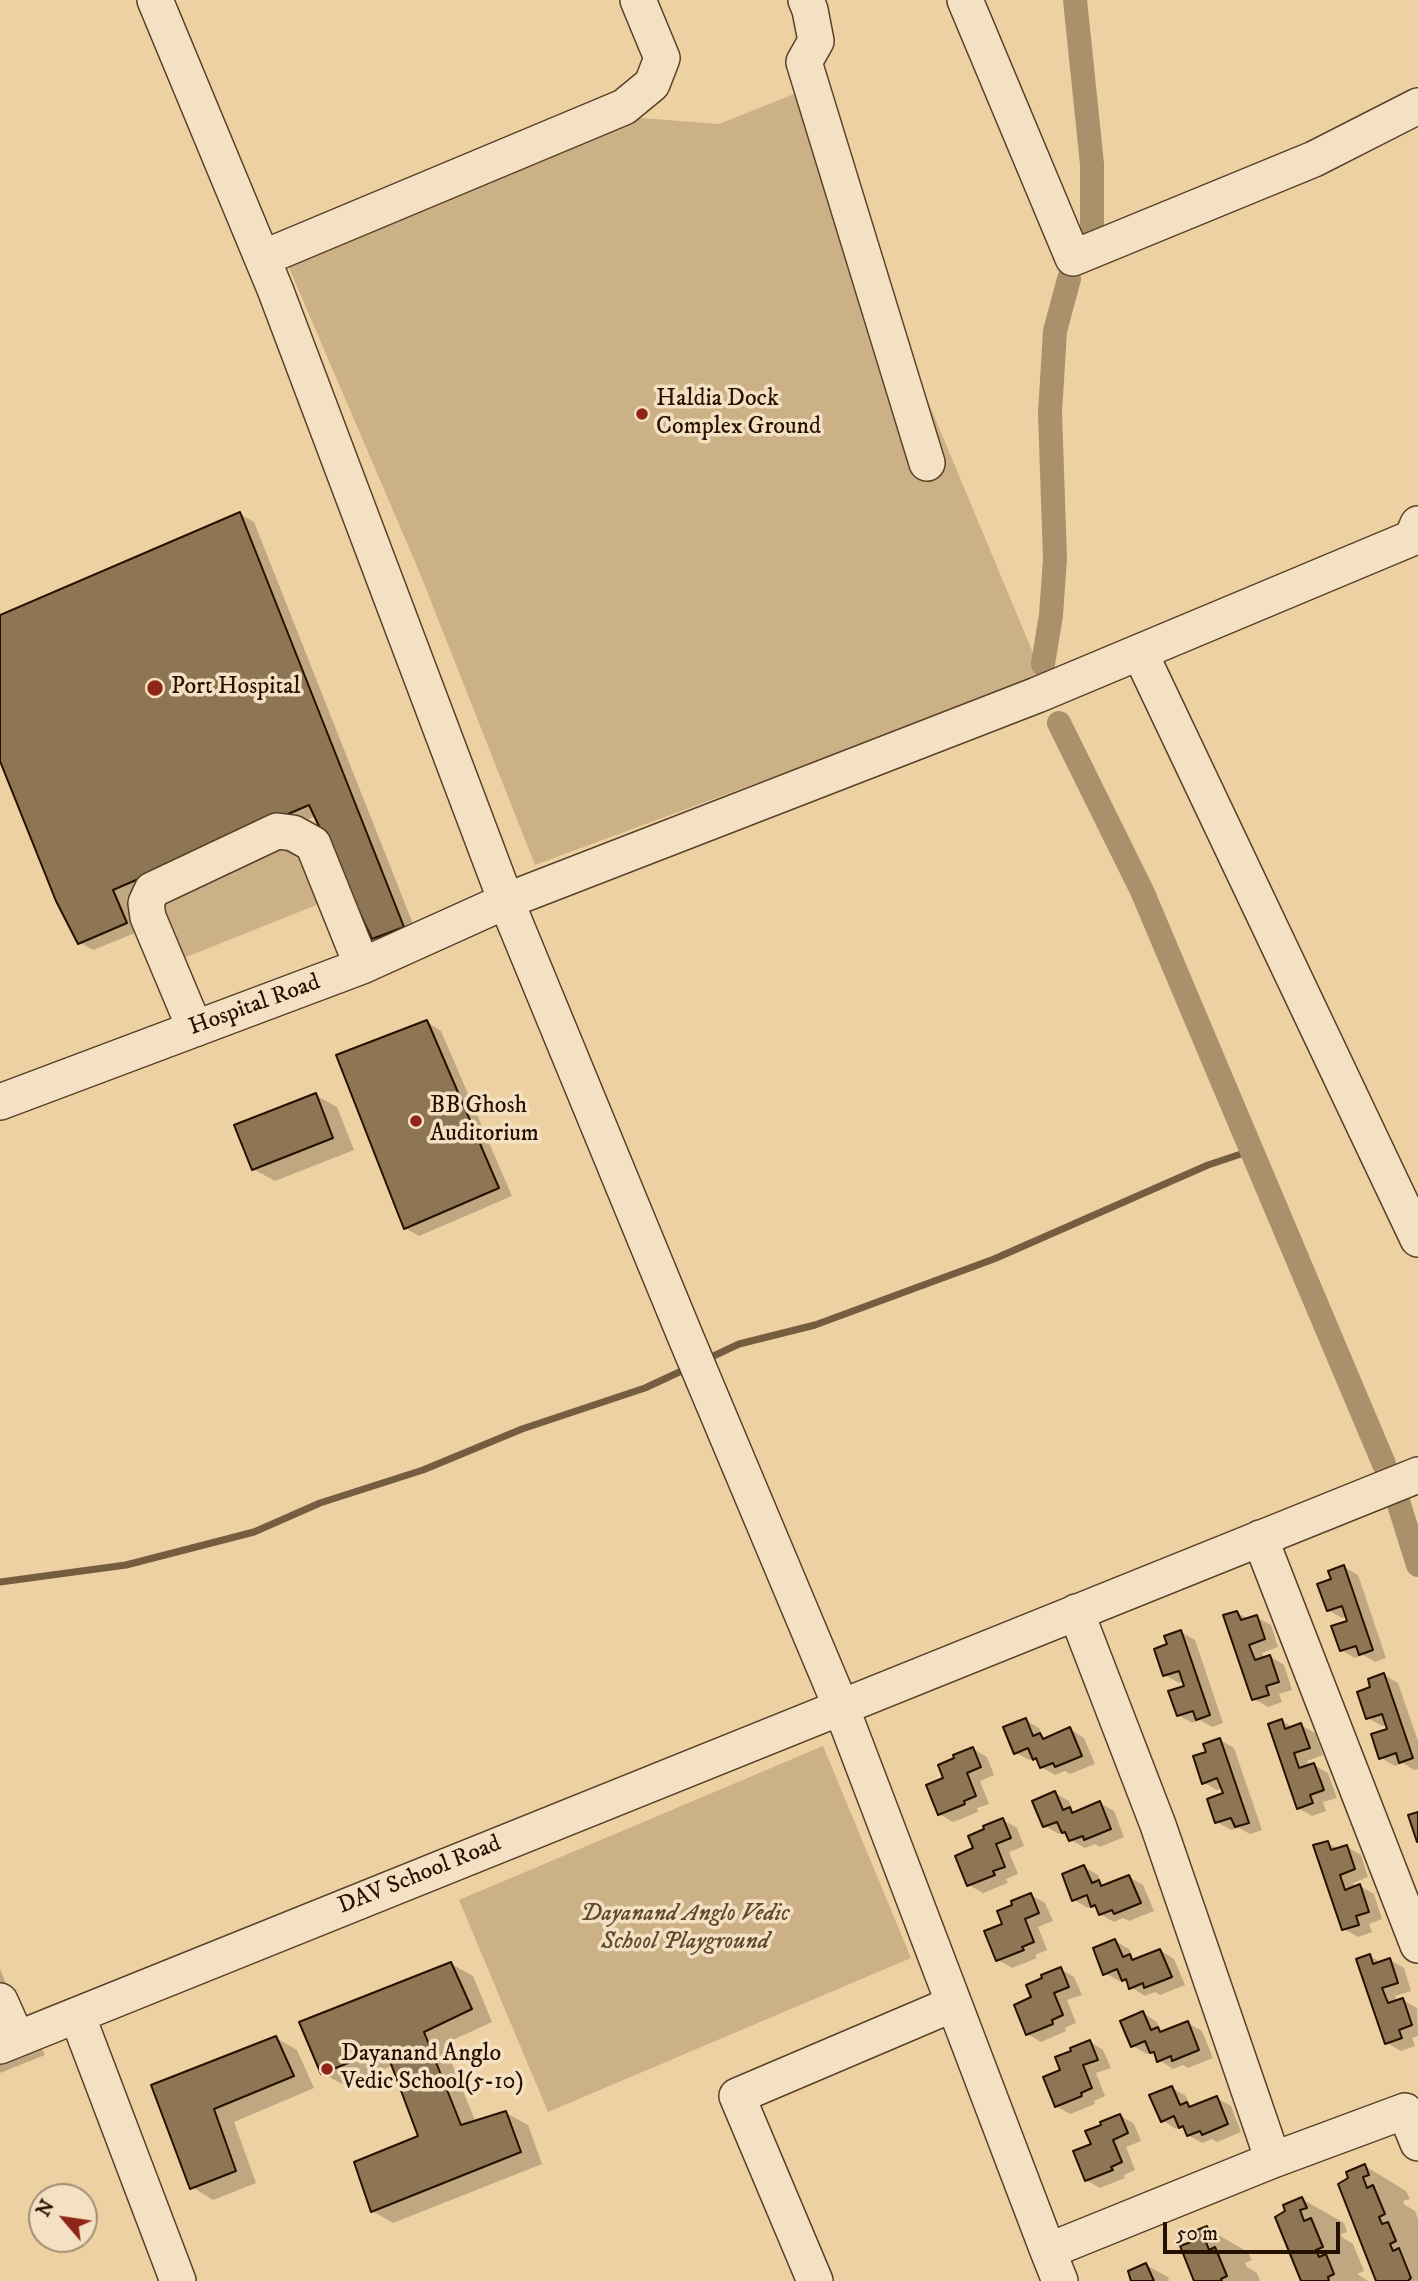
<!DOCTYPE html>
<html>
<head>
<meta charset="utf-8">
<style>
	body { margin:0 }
	#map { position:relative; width:1418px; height:2281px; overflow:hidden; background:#eed1a2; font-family:"IM FELL DW Pica",serif }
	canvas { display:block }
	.north { position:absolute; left:28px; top:2183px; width:70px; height:70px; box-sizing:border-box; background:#f4e1c3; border:2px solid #a28e75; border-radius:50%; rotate:299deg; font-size:19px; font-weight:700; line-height:28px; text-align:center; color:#261100 }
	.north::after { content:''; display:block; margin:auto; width:24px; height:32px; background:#8f2418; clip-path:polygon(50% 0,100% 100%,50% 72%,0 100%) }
	.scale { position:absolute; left:1163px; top:2222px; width:177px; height:32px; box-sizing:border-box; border:4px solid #261100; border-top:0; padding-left:9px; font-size:21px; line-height:24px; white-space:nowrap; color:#261100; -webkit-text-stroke:5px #f4e1c3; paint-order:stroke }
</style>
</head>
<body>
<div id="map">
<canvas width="1418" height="2281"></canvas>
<div class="north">N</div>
<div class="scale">50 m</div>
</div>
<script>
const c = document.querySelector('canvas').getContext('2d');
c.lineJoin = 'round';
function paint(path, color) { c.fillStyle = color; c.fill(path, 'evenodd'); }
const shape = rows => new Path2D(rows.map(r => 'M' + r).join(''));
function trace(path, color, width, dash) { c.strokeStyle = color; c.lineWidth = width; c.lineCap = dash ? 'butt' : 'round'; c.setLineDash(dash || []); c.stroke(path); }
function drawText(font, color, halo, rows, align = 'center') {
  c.font = font + ' "IM FELL DW Pica",serif'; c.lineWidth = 7; c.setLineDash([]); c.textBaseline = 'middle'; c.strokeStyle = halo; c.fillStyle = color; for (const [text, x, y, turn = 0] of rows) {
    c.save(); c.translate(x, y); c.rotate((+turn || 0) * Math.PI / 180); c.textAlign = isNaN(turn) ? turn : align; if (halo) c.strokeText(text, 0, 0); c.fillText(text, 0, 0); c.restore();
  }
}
const green = shape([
	[799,92,1043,677,535,865,419,571,284,256,629,117,719,124],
	[276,842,295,845,324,902,181,959,161,914,163,897],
	[823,1746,911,1958,548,2112,459,1900]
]);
const shadow = shape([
	[240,514,254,522,417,934,387,945,373,937,316,816,126,898,140,931,93,950,79,942,0,757,0,617],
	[427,1022,441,1031,512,1196,419,1236,405,1228],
	[315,1095,337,1107,354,1150,275,1181,253,1169],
	[1344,1567,1358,1575,1386,1658,1375,1662,1363,1655,1355,1658,1341,1650,1349,1622,1347,1616,1342,1618,1328,1610,1333,1580],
	[1237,1613,1249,1619,1256,1617,1271,1625,1278,1647,1262,1653,1264,1658,1270,1656,1284,1665,1292,1690,1279,1694,1282,1702,1268,1707,1254,1699],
	[1181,1632,1195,1640,1223,1723,1212,1727,1200,1720,1192,1723,1178,1715,1186,1687,1184,1681,1179,1683,1165,1675,1170,1646],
	[1384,1675,1398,1683,1418,1741,1418,1769,1414,1770,1403,1763,1395,1766,1381,1758,1389,1730,1387,1724,1382,1726,1368,1718,1372,1688],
	[1025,1720,1039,1728,1043,1737,1047,1739,1070,1729,1084,1738,1095,1764,1070,1774,1065,1771,1055,1775,1041,1767,1039,1762,1034,1759,1029,1760,1015,1752],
	[1282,1721,1293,1727,1301,1725,1315,1733,1323,1755,1307,1761,1309,1767,1314,1765,1328,1773,1337,1798,1323,1802,1326,1811,1312,1816,1298,1808],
	[1220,1740,1234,1748,1262,1830,1250,1834,1239,1828,1231,1830,1217,1822,1225,1794,1223,1788,1217,1790,1203,1782,1208,1753],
	[973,1749,987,1757,994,1775,980,1781,989,1804,977,1808,978,1812,953,1822,939,1814,946,1779],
	[1055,1793,1069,1801,1073,1811,1076,1813,1100,1803,1114,1811,1124,1837,1100,1847,1095,1844,1085,1848,1071,1840,1069,1835,1063,1832,1059,1834,1045,1826],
	[1003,1820,1017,1828,1024,1846,1009,1852,1018,1874,1006,1879,1008,1883,983,1893,969,1885,975,1849],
	[1327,1843,1339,1849,1347,1847,1361,1855,1368,1877,1353,1883,1355,1888,1360,1886,1374,1894,1382,1919,1369,1924,1372,1932,1358,1937,1344,1929],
	[1084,1867,1098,1875,1102,1884,1105,1886,1129,1877,1143,1885,1154,1911,1129,1921,1123,1918,1114,1922,1100,1914,1098,1908,1093,1906,1088,1908,1074,1900],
	[1031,1895,1045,1903,1053,1921,1038,1927,1047,1950,1035,1955,1037,1958,1012,1968,998,1960,1004,1925,1015,1906],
	[1115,1941,1129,1949,1133,1958,1136,1960,1160,1950,1174,1959,1185,1985,1160,1995,1155,1992,1145,1996,1131,1987,1129,1982,1124,1979,1119,1981,1105,1973],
	[1370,1956,1382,1963,1390,1960,1404,1968,1411,1991,1395,1996,1397,2002,1403,2000,1417,2008,1418,2036,1412,2038,1415,2046,1401,2051,1387,2043],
	[451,1964,473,1976,492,2022,444,2044,476,2123,506,2113,528,2125,542,2164,393,2223,372,2211,421,2137,394,2065,344,2085,322,2073],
	[0,1969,13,2002,23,2008,45,2055,0,2073],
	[1060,1969,1074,1977,1082,1995,1067,2000,1076,2023,1065,2028,1066,2031,1041,2042,1027,2034,1033,1998,1044,1979],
	[1143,2013,1157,2022,1161,2031,1164,2033,1188,2023,1202,2031,1213,2058,1188,2068,1183,2065,1173,2069,1159,2060,1157,2055,1151,2052,1147,2054,1133,2046],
	[276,2038,297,2050,314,2088,234,2122,256,2183,213,2200,192,2187,154,2086],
	[1089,2041,1103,2050,1111,2068,1096,2073,1105,2096,1094,2101,1095,2104,1070,2114,1056,2106,1062,2071],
	[1172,2088,1186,2096,1190,2105,1194,2107,1217,2098,1231,2106,1241,2132,1217,2142,1212,2139,1202,2143,1188,2135,1186,2130,1181,2127,1176,2129,1162,2120],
	[1120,2115,1134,2124,1141,2141,1126,2147,1135,2170,1124,2175,1125,2178,1100,2188,1086,2180,1093,2145],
	[1365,2166,1406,2191,1410,2199,1403,2201,1405,2205,1415,2211,1418,2219,1418,2281,1378,2281,1340,2185],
	[1302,2199,1344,2223,1347,2232,1341,2234,1343,2238,1353,2244,1364,2271,1357,2274,1368,2281,1303,2281,1278,2218],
	[1206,2228,1248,2252,1252,2260,1245,2263,1247,2267,1257,2273,1260,2281,1196,2281,1193,2243],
	[1146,2265,1168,2277,1169,2281,1134,2281]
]);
const stream = shape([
	[705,1360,739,1344,815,1325,994,1259,1208,1165,1253,1150],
	[0,1582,126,1565,254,1532,320,1503,423,1470,522,1429,645,1388,688,1368]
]);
const canal = shape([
	[1075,0,1092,164,1092,225],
	[1043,664,1051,615,1055,559,1050,413,1055,331,1069,279],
	[1059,723,1142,891,1384,1464],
	[1397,1498,1418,1565]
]);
const building = shape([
	[240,512,404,927,372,939,309,805,113,890,127,923,78,944,56,901,0,761,0,615,240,512],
	[427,1020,499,1188,404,1229,336,1055,427,1020],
	[316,1093,333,1138,252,1170,234,1125,316,1093],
	[1344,1565,1373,1650,1359,1655,1356,1646,1340,1651,1331,1626,1347,1621,1342,1606,1327,1611,1317,1584,1331,1579,1328,1571,1344,1565],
	[1237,1611,1241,1620,1257,1615,1265,1639,1249,1645,1255,1660,1270,1655,1279,1682,1266,1686,1269,1695,1252,1700,1223,1615,1237,1611],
	[1181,1630,1210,1715,1196,1720,1193,1711,1177,1716,1168,1691,1184,1686,1179,1671,1163,1676,1154,1649,1167,1644,1164,1636,1181,1630],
	[1384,1673,1413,1758,1399,1763,1396,1753,1379,1759,1371,1734,1387,1729,1382,1714,1366,1719,1357,1692,1370,1687,1368,1679,1384,1673],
	[1026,1718,1033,1736,1040,1733,1043,1739,1070,1727,1082,1756,1055,1767,1053,1763,1040,1768,1036,1758,1033,1760,1028,1748,1014,1754,1003,1727,1026,1718],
	[1282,1719,1285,1729,1301,1723,1310,1748,1294,1753,1299,1768,1314,1763,1324,1790,1310,1795,1313,1803,1297,1809,1268,1724,1282,1719],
	[1220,1738,1249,1823,1235,1827,1231,1818,1215,1823,1207,1799,1223,1793,1217,1778,1202,1784,1193,1756,1206,1752,1203,1744,1220,1738],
	[973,1747,981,1767,967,1773,976,1796,964,1801,965,1804,938,1815,926,1785,943,1778,938,1765,954,1758,953,1755,973,1747],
	[1055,1791,1063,1810,1070,1807,1072,1813,1100,1801,1111,1829,1084,1840,1083,1836,1069,1841,1065,1832,1062,1833,1057,1822,1043,1827,1032,1801,1055,1791],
	[1418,1812,1418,1842,1417,1842,1408,1815,1418,1812],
	[1003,1818,1011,1838,996,1844,1005,1867,993,1871,995,1875,967,1886,955,1856,973,1848,968,1836,984,1829,983,1826,1003,1818],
	[1328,1841,1331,1850,1347,1845,1355,1869,1340,1875,1345,1890,1360,1884,1369,1912,1356,1916,1359,1925,1342,1930,1313,1845,1328,1841],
	[1084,1865,1092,1883,1099,1880,1101,1886,1129,1875,1141,1903,1114,1914,1112,1910,1099,1915,1095,1905,1091,1907,1087,1895,1072,1901,1062,1874,1084,1865],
	[1031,1893,1039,1913,1025,1919,1034,1942,1022,1947,1024,1950,996,1961,984,1931,1002,1924,997,1911,1012,1905,1011,1901,1031,1893],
	[1115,1939,1123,1957,1130,1954,1132,1960,1160,1949,1172,1977,1144,1988,1143,1983,1129,1989,1126,1979,1122,1981,1117,1969,1103,1975,1093,1948,1115,1939],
	[1370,1954,1373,1964,1390,1958,1398,1983,1382,1988,1388,2003,1403,1998,1412,2025,1399,2030,1402,2038,1385,2044,1356,1959,1370,1954],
	[451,1962,472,2009,424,2032,461,2125,506,2111,521,2152,371,2212,354,2162,418,2136,385,2048,321,2074,299,2022,451,1962],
	[1061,1967,1069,1987,1054,1993,1063,2015,1052,2020,1053,2024,1026,2035,1014,2005,1031,1997,1026,1985,1042,1978,1041,1975,1061,1967],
	[1143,2011,1151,2030,1158,2027,1160,2032,1188,2021,1199,2050,1172,2061,1171,2056,1157,2062,1154,2052,1150,2053,1145,2041,1131,2047,1120,2021,1143,2011],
	[276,2036,294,2076,214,2109,236,2171,190,2189,151,2085,276,2036],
	[1090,2040,1098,2060,1083,2065,1092,2088,1081,2093,1082,2096,1055,2107,1043,2077,1060,2070,1055,2057,1071,2051,1070,2048,1090,2040],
	[1172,2086,1180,2105,1187,2102,1189,2107,1217,2096,1228,2124,1202,2135,1200,2131,1187,2136,1183,2126,1179,2128,1174,2116,1161,2122,1149,2095,1172,2086],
	[1120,2114,1128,2133,1113,2140,1122,2162,1111,2167,1113,2170,1085,2181,1073,2151,1091,2144,1085,2131,1101,2125,1100,2122,1120,2114],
	[1365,2164,1369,2175,1363,2177,1367,2188,1373,2185,1385,2214,1379,2217,1382,2224,1388,2222,1396,2241,1390,2244,1393,2251,1399,2248,1411,2278,1408,2281,1376,2281,1338,2184,1348,2178,1346,2172,1365,2164],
	[1302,2197,1307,2208,1300,2210,1304,2221,1311,2218,1323,2247,1316,2250,1319,2257,1326,2254,1334,2274,1328,2277,1329,2281,1301,2281,1275,2217,1285,2211,1283,2205,1302,2197],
	[1207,2226,1211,2236,1205,2239,1209,2250,1215,2247,1227,2276,1221,2279,1222,2281,1194,2281,1180,2246,1191,2242,1187,2234,1207,2226],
	[1146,2263,1154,2281,1131,2281,1128,2271,1146,2263]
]);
const minor = shape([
	[155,0,275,289,506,901,686,1338,841,1707,1048,2251],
	[806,0,810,10,816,41,804,62,927,463],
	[965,0,1073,258,1314,159,1418,106],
	[263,258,624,107,652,84,662,58,638,0],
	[1140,653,1418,1239],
	[195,1029,148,917,146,903,152,890,277,831,293,833,313,844,362,966],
	[0,1102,362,966,506,901,1037,695,1412,538,1418,524],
	[1260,1538,1418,1945],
	[1076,1612,1158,1825,1273,2160],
	[0,2001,17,2039],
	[77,2015,178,2281],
	[0,2046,1418,1475],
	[815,2281,737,2096,953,2004],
	[1060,2281,1048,2251,1273,2160,1405,2111,1418,2143]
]);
const markers = [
	[642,414,7,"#8f2418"],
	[155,688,9,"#8f2418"],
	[416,1121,7,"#8f2418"],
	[327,2069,7,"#8f2418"]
];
const poiNames = [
	["Haldia Dock",656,400],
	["Complex Ground",656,428],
	["Port Hospital",171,688],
	["BB Ghosh",430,1107],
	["Auditorium",430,1135],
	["Dayanand Anglo",341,2055],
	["Vedic School(5-10)",341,2083]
];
const streetNames = [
	["Hospital Road",255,1006,-20],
	["DAV School Road",420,1876,-22]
];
const parkNames = [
	["Dayanand Anglo Vedic",685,1915],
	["School Playground",685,1943]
];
paint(green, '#ccb086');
paint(shadow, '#0003');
trace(stream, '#755d40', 7);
trace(canal, '#aa906b', 24);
paint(building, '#8e7554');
trace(building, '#261100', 2);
trace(minor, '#584128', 38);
trace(minor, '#f4e1c3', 35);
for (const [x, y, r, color] of markers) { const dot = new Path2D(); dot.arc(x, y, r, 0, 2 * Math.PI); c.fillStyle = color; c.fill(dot); trace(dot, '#f4e1c3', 2.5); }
drawText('24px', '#261100', '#f4e1c3', poiNames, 'left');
drawText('24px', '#261100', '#f4e1c3', streetNames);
drawText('italic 24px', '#60492f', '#f4e1c3', parkNames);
</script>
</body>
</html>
